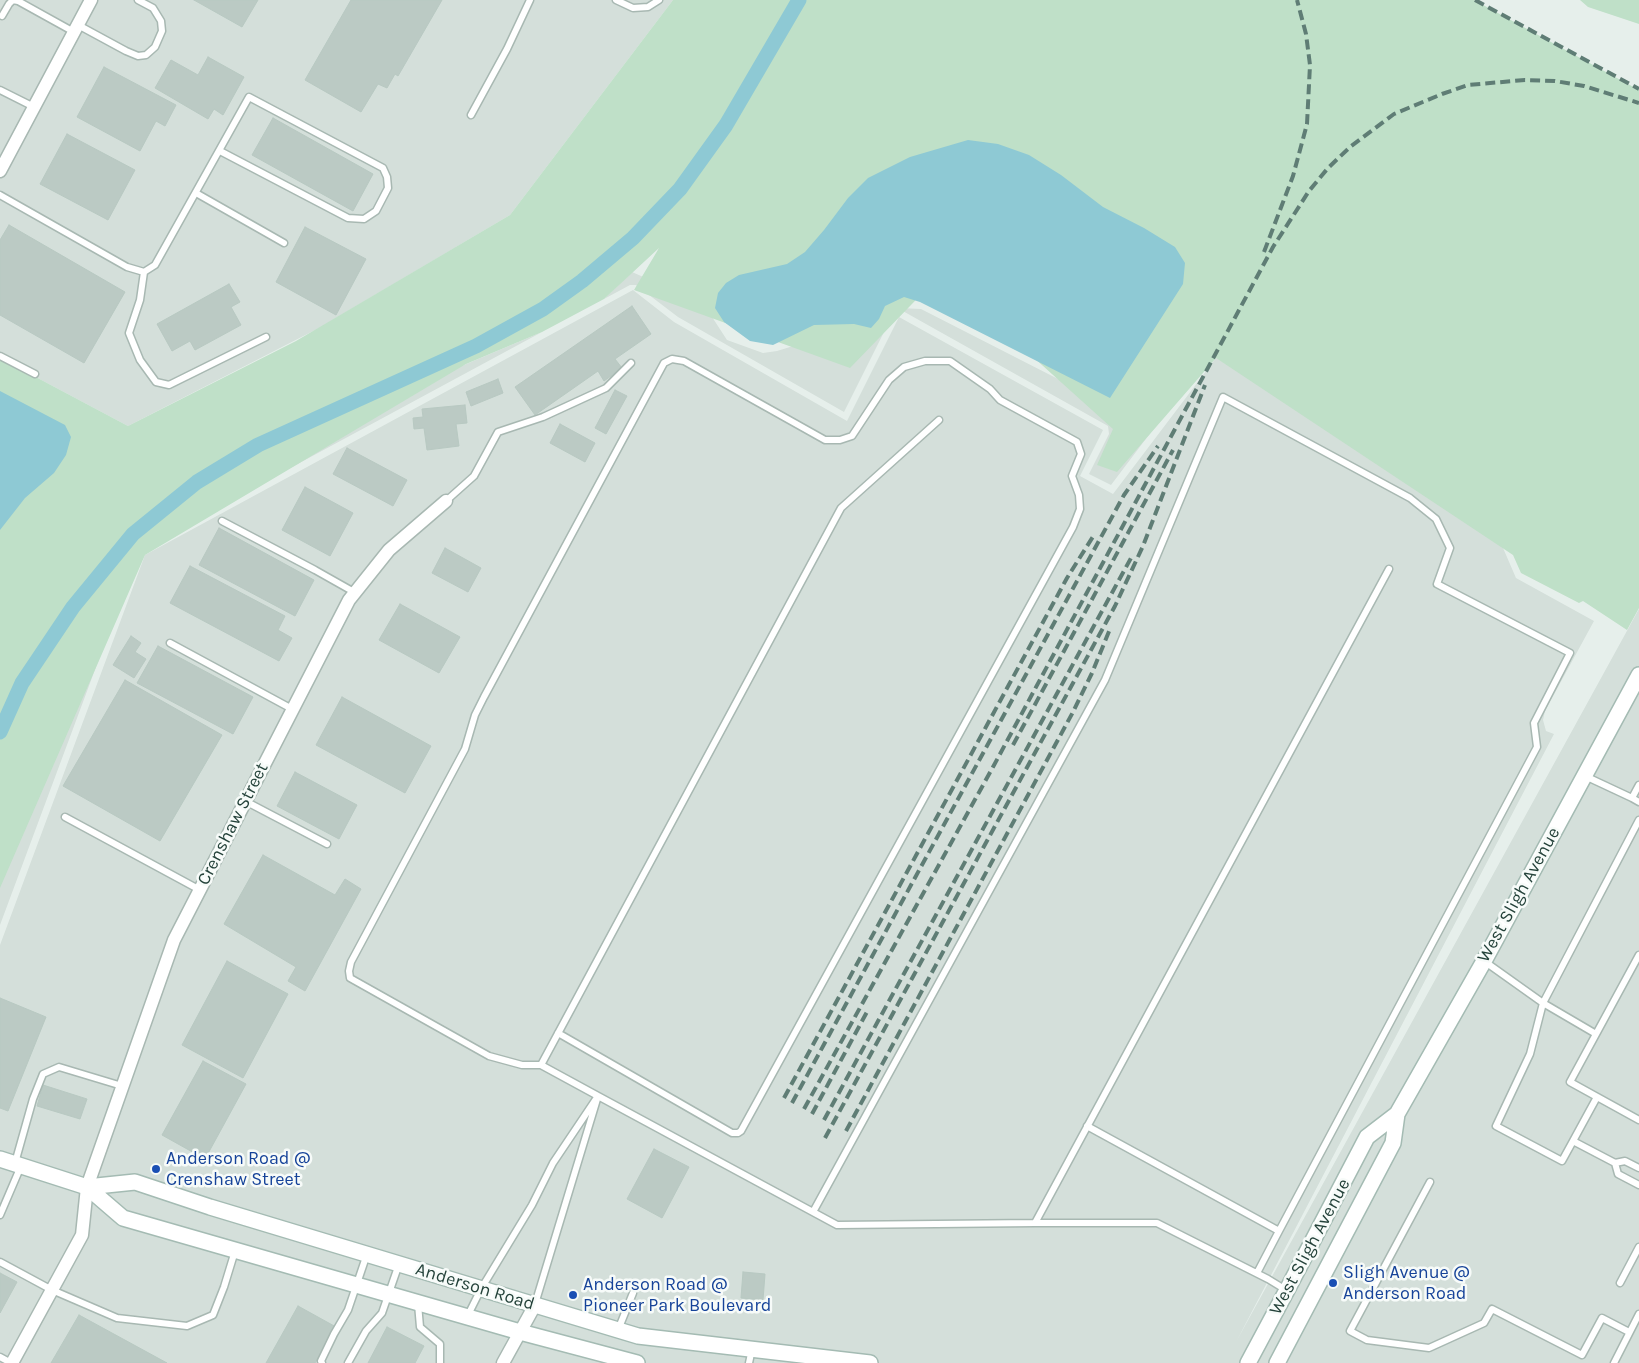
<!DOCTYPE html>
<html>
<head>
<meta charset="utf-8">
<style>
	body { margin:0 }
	canvas { display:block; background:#e6efeb }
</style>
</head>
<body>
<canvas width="1639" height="1363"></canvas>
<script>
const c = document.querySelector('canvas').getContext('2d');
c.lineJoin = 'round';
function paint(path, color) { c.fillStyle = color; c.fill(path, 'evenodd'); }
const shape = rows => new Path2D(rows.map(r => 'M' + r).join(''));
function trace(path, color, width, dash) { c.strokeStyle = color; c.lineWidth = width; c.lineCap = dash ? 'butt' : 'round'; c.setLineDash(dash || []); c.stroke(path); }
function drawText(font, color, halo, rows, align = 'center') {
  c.font = font + ' Karla,sans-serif'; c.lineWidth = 5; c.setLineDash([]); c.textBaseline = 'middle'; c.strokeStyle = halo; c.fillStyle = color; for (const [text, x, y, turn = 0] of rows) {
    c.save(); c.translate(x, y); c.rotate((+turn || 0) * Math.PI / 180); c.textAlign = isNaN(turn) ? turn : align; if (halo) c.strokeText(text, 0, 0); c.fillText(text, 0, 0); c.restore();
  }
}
const built = shape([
	[0,0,673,0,510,215,319,328,128,426,0,358],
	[632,272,703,303,727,340,763,353,777,351,813,340,899,308,921,309,1107,404,1210,354,1111,485,1089,474,1109,434,1108,426,901,310,893,314,844,412,678,317,636,285,630,285,604,299],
	[633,290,674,322,847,421,899,317,1103,430,1080,476,1113,494,1216,358,1481,497,1516,578,1594,621,1545,711,1543,720,1546,731,1554,734,1236,1342,1639,609,1639,1363,0,1363,0,945,145,555],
	[542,332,181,527,405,390],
	[128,581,0,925,0,811]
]);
const green = shape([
	[673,0,1474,0,1639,90,1639,608,1627,630,1583,601,1579,603,1521,573,1513,555,1216,358,1117,472,1097,465,1113,429,941,274,850,368,634,290,659,248,604,299,542,332,466,364,145,555,0,888,0,358,128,426,296,341,510,215],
	[1580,0,1639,0,1639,24,1588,7]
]);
const water = shape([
	[968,140,998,144,1029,155,1061,175,1103,207,1144,228,1175,247,1185,263,1183,284,1110,398,920,302,904,297,885,306,879,319,871,328,854,324,814,325,773,345,750,341,724,322,715,308,718,293,726,283,739,275,787,264,805,252,824,230,848,198,868,178,910,157],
	[0,391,65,425,71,437,66,455,54,473,25,498,0,530]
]);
const canal = shape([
	[0,732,22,683,73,607,133,534,197,482,258,445,476,346,543,309,582,281,633,238,680,189,726,125,799,0]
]);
const building = shape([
	[194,0,258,0,242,27,194,0],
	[351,0,442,0,398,76,395,74,387,88,378,84,361,112,305,80,351,0],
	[208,57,244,77,223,115,214,109,208,119,155,88,171,60,198,75,208,57],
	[104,67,176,105,165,126,156,121,140,151,77,117,104,67],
	[273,118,373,174,353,211,252,155,273,118],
	[67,134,135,170,108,220,40,184,67,134],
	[9,225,125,292,84,363,0,315,0,240,9,225],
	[305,227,366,259,336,315,276,282,305,227],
	[229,284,240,302,231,307,241,325,195,350,190,341,172,351,157,324,229,284],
	[632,306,651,334,615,359,622,368,604,381,598,371,535,415,515,387,632,306],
	[498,379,503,393,471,406,466,392,498,379],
	[615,390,627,396,606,434,595,428,615,390],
	[465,405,467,423,456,424,459,446,427,450,424,428,414,429,413,418,423,417,422,409,465,405],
	[560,424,595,443,585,462,550,443,560,424],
	[347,448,407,480,393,506,333,474,347,448],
	[305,487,353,513,330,556,282,530,305,487],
	[219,528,314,580,295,616,199,565,219,528],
	[445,548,481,568,468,592,432,573,445,548],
	[190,566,285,616,278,630,292,638,279,661,170,603,190,566],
	[400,604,460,637,439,673,379,640,400,604],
	[131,636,141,643,135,652,146,659,134,678,113,665,131,636],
	[158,646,253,697,233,734,137,683,158,646],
	[125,680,222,735,160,841,63,786,125,680],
	[342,697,431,746,405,793,316,745,342,697],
	[295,772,357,805,339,839,277,806,295,772],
	[263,855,335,895,345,879,361,889,305,991,288,981,296,967,224,924,263,855],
	[227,961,288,994,243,1078,182,1045,227,961],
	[0,998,46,1017,8,1111,0,1108,0,998],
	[203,1061,246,1084,205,1159,162,1135,203,1061],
	[43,1085,87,1099,80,1119,37,1106,43,1085],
	[654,1149,689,1167,662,1218,627,1199,654,1149],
	[743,1272,765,1274,763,1300,741,1298,743,1272],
	[0,1273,17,1282,0,1313,0,1273],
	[298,1306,336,1327,315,1363,266,1363,298,1306],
	[79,1315,167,1363,51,1363,79,1315],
	[387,1327,424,1346,415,1363,368,1363,387,1327]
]);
const service = shape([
	[616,0,633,8,648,7,659,0],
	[2,16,9,4,13,0,18,1,74,32],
	[78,25,126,51,138,56,146,55,155,47,162,31,161,21,153,8,138,0],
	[0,90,34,107],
	[471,115,507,49,530,0],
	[196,193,284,243],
	[0,195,127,267,144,272,155,265,249,97,383,168,387,177,388,188,376,211,364,219,348,218,220,151],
	[144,272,140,300,129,333,140,360,156,382,169,385,266,337],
	[0,356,35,374],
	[446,501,474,476,498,432,543,417,606,388,631,363],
	[222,521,315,570,354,592],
	[170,643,292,709],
	[1585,776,1632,798,1639,785],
	[1632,798,1639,802],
	[245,801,327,844],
	[65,817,200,890],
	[1639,955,1570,1082,1639,1120],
	[1484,961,1543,1003,1596,1034],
	[541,1065,522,1065,489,1056,350,978,349,971,351,962,465,749,475,715,484,697,664,363,672,359,684,361,825,440,840,440,852,436,889,380,904,367,925,361,950,361,990,389,1000,400,1077,442,1081,454,1072,476,1079,495,1080,509,1073,527,741,1131,738,1133,732,1133,558,1033],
	[1087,1126,1279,1231,1257,1273],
	[1573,1141,1597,1097],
	[15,1163,33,1099,43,1074,59,1067,122,1086],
	[1615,1163,1573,1141,1562,1161,1496,1126,1530,1054,1543,1003,1639,820],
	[1639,1168,1625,1161,1615,1163,1618,1174,1639,1185],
	[1430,1182,1350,1331,1367,1340,1429,1348,1484,1323,1492,1309,1582,1355,1602,1318,1629,1332],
	[813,1212,1105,680,1223,397,1410,498,1436,519,1450,548,1437,584,1570,653,1534,723,1537,747,1279,1231],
	[0,1215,21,1166],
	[1035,1223,1157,1223,1268,1279,1286,1290],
	[0,1262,52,1290,117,1318,187,1326,213,1315,224,1287,235,1251],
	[1620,1283,1639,1247],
	[418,1304,420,1327,440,1344,440,1363],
	[535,1304,598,1096,837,1225,1035,1223,1389,569],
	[467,1317,481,1289,532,1205,553,1163,598,1096,541,1065,841,508,939,420],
	[618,1330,633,1293],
	[0,1357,11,1363],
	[322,1363,321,1361,334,1334,348,1310,367,1254],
	[348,1363,366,1331,382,1313,399,1264],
	[749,1363,752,1349],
	[1614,1363,1639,1314]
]);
const minor = shape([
	[0,171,91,0],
	[12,1363,82,1235,87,1187,174,940,349,600,389,550,446,501],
	[503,1363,535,1305]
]);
const secondary = shape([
	[0,1159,87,1187,123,1218,520,1332,637,1363],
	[87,1187,135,1182,210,1207,638,1336,870,1363],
	[1248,1363,1287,1290,1367,1137,1397,1114,1484,961,1639,675],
	[1277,1363,1393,1143,1397,1114]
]);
const rail = shape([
	[1475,0,1639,89],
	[1264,252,1293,176,1307,124,1310,65,1306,34,1297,0],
	[1013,745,1173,450],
	[784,1098,1067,578,1094,535],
	[792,1103,1124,495,1158,446],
	[804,1109,993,767,1273,247,1309,191,1328,168,1350,147,1394,114,1442,94,1468,85,1525,80,1555,81,1584,86,1639,103],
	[812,1114,868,1010],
	[824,1120,1131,558],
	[846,1131,1073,712,1092,673,1110,629],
	[825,1138,1115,606,1143,546,1205,385]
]);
const markers = [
	[156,1169,5,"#1a4fb4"],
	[1333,1283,5,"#1a4fb4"],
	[573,1295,5,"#1a4fb4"]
];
const streetNames = [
	["Crenshaw Street",233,824,-63],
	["West Sligh Avenue",1519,895,-61],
	["West Sligh Avenue",1310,1247,-62],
	["Anderson Road",475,1287,17]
];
const transitNames = [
	["Anderson Road @",166,1159],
	["Crenshaw Street",166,1180],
	["Sligh Avenue @",1343,1273],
	["Anderson Road",1343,1294],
	["Anderson Road @",583,1285],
	["Pioneer Park Boulevard",583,1306]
];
paint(built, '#d4dfda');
paint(green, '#bfe0c8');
paint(water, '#8ec9d4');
trace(canal, '#8ec9d4', 15);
paint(building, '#bbcac4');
trace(building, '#b8c9c2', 1);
trace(service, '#a8b8b2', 9);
trace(minor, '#a8b8b2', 15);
trace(secondary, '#a4bbb3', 18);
trace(service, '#fff', 6);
trace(minor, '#fff', 12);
trace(secondary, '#fff', 15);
trace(rail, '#5f7d75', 4, [10, 5]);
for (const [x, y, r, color] of markers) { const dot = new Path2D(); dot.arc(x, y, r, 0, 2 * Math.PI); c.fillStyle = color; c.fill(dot); trace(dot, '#f7fbf9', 2); }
drawText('18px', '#24423a', '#f7fbf9', streetNames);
drawText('18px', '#164399', '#f7fbf9', transitNames, 'left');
</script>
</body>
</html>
